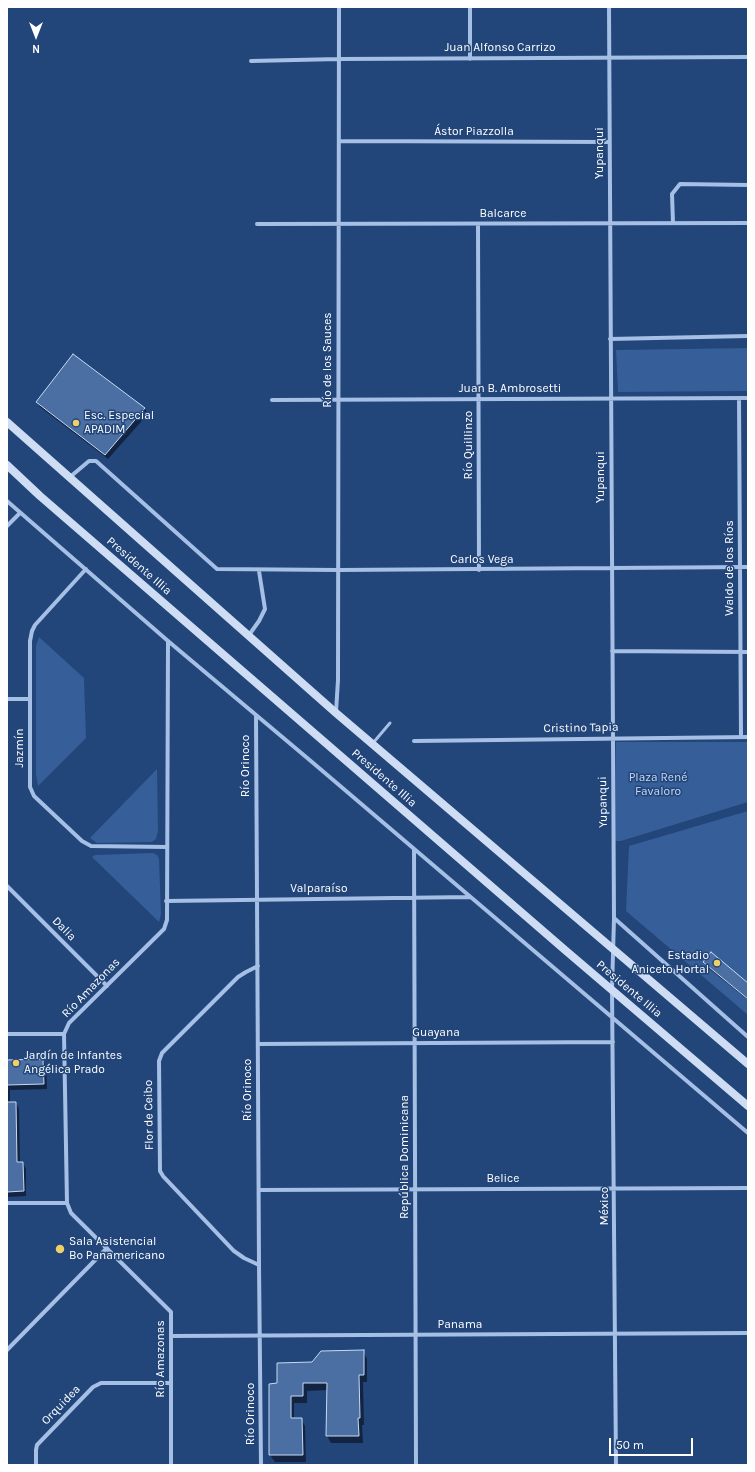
<!DOCTYPE html>
<html>
<head>
<meta charset="utf-8">
<style>
	body { margin:0 }
	#map { position:relative; width:755px; height:1472px; overflow:hidden; background:#22457a; font-family:Karla,sans-serif }
	canvas { display:block }
	.frame { position:absolute; inset:0; border:8px solid #fff; pointer-events:none }
	.north { position:absolute; left:16px; top:16px; width:40px; height:40px; -webkit-text-stroke:3px #22457a; paint-order:stroke; rotate:180deg; font-size:11px; font-weight:700; line-height:16px; text-align:center; color:#fff }
	.north::after { content:''; display:block; margin:auto; width:14px; height:18px; background:#fff; clip-path:polygon(50% 0,100% 100%,50% 72%,0 100%) }
	.scale { position:absolute; left:609px; top:1438px; width:84px; height:18px; box-sizing:border-box; border:2px solid #fff; border-top:0; padding-left:5px; font-size:12px; line-height:14px; white-space:nowrap; color:#fff; -webkit-text-stroke:3px #22457a; paint-order:stroke }
</style>
</head>
<body>
<div id="map">
<canvas width="755" height="1472"></canvas>
<div class="frame"></div>
<div class="north">N</div>
<div class="scale">50 m</div>
</div>
<script>
const c = document.querySelector('canvas').getContext('2d');
c.lineJoin = 'round';
function paint(path, color) { c.fillStyle = color; c.fill(path, 'evenodd'); }
const shape = rows => new Path2D(rows.map(r => 'M' + r).join(''));
function trace(path, color, width, dash) { c.strokeStyle = color; c.lineWidth = width; c.lineCap = dash ? 'butt' : 'round'; c.setLineDash(dash || []); c.stroke(path); }
function drawText(font, color, halo, rows, align = 'center') {
  c.font = font + ' Karla,sans-serif'; c.lineWidth = 3; c.setLineDash([]); c.textBaseline = 'middle'; c.strokeStyle = halo; c.fillStyle = color; for (const [text, x, y, turn = 0] of rows) {
    c.save(); c.translate(x, y); c.rotate((+turn || 0) * Math.PI / 180); c.textAlign = isNaN(turn) ? turn : align; if (halo) c.strokeText(text, 0, 0); c.fillText(text, 0, 0); c.restore();
  }
}
const green = shape([
	[748,348,748,391,618,392,616,350],
	[39,637,84,678,86,738,38,786,36,774,36,646],
	[616,742,748,742,748,802,621,841,615,841],
	[157,769,158,831,156,839,152,842,97,843,90,838],
	[748,811,748,1015,626,911,629,846],
	[153,853,157,855,159,859,161,914,159,922,92,857,95,855]
]);
const shadow = shape([
	[73,355,145,409,148,414,108,459,40,407,37,402],
	[704,962,748,984,748,1000,707,967],
	[43,1060,46,1066,47,1089,10,1090,10,1103,16,1103,19,1109,20,1163,23,1163,26,1169,26,1196,7,1197,7,1061],
	[363,1351,367,1359,367,1382,363,1382,364,1425,362,1425,363,1443,331,1443,327,1436,328,1390,307,1391,307,1403,294,1403,294,1419,301,1419,305,1426,306,1462,275,1462,270,1455,278,1384,313,1363]
]);
const building = shape([
	[73,354,145,408,105,455,36,402,73,354],
	[711,952,748,983,748,999,703,962,711,952],
	[43,1059,44,1084,7,1085,7,1060,43,1059],
	[7,1102,16,1102,17,1162,23,1162,24,1191,7,1192,7,1102],
	[364,1350,364,1375,359,1375,360,1418,358,1418,359,1436,326,1436,327,1383,303,1383,303,1396,291,1396,291,1418,302,1418,303,1455,269,1455,269,1384,277,1383,277,1363,312,1362,321,1351,364,1350]
]);
const lane = shape([
	[373,743,390,723]
]);
const street = shape([
	[609,7,614,918,612,990,616,1465],
	[470,59,470,7],
	[251,61,339,59,748,57],
	[339,141,609,142],
	[673,223,672,194,680,184,748,185],
	[257,224,748,223],
	[478,224,479,570],
	[610,339,748,336],
	[739,398,741,737],
	[272,400,748,398],
	[70,477,89,461,96,461,217,569,338,570,748,567],
	[7,501,168,641,312,762,748,1133],
	[7,526,20,513],
	[86,569,35,625,32,631,30,641,30,787,34,796,82,841,91,846,167,847],
	[249,635,259,621,265,609,259,571],
	[168,641,167,920,164,929,69,1023,64,1034,67,1203,71,1213,171,1312,171,1465],
	[612,651,748,652],
	[7,699,30,699],
	[336,712,338,680,339,7],
	[256,715,259,1265,261,1465],
	[414,741,748,737],
	[414,849,416,1465],
	[7,886,107,986],
	[166,901,470,897],
	[614,918,748,1037],
	[258,966,246,972,238,977,162,1053,159,1061,160,1171,163,1176,234,1251,244,1258,259,1265],
	[7,1034,64,1034],
	[258,1044,613,1042],
	[259,1190,748,1188],
	[7,1203,67,1203],
	[171,1336,748,1333],
	[7,1350,107,1248],
	[36,1465,36,1450,37,1445,93,1387,101,1383,171,1383]
]);
const secondary = shape([
	[7,422,336,713,748,1064],
	[7,465,40,496,565,950,748,1106]
]);
const markers = [
	[76,423,4,"#f0cf67"],
	[717,963,4,"#f0cf67"],
	[16,1063,4,"#f0cf67"],
	[60,1249,5,"#f0cf67"]
];
const streetNames = [
	["Juan Alfonso Carrizo",500,48],
	["Ástor Piazzolla",474,132],
	["Yupanqui",600,153,-90],
	["Balcarce",503,214],
	["Río de los Sauces",328,360,-90],
	["Juan B. Ambrosetti",510,389],
	["Río Quillinzo",469,445,-90],
	["Yupanqui",601,477,-90],
	["Carlos Vega",482,560],
	["Presidente Illia",139,566,41],
	["Waldo de los Ríos",730,568,-90],
	["Cristino Tapia",581,728,-1],
	["Jazmín",20,748,-90],
	["Río Orinoco",246,766,-90],
	["Presidente Illia",384,778,41],
	["Yupanqui",603,802,-91],
	["Valparaíso",319,889],
	["Dalia",64,929,45],
	["Río Amazonas",91,988,-46],
	["Presidente Illia",629,989,40],
	["Guayana",436,1033],
	["Río Orinoco",248,1090,-90],
	["Flor de Ceibo",149,1115,-91],
	["República Dominicana",405,1157,-90],
	["Belice",503,1179],
	["México",605,1206,-90],
	["Panama",460,1325],
	["Río Amazonas",161,1359,-90],
	["Orquidea",61,1405,-46],
	["Río Orinoco",251,1414,-90]
];
const poiNames = [
	["Esc. Especial",84,416],
	["APADIM",84,430],
	["Estadio",709,956,"right"],
	["Aniceto Hortal",709,970,"right"],
	["Jardín de Infantes",24,1056],
	["Angélica Prado",24,1070],
	["Sala Asistencial",69,1242],
	["Bº Panamericano",69,1256]
];
const parkNames = [
	["Plaza René",658,778],
	["Favaloro",658,792]
];
paint(green, '#365e98');
paint(shadow, '#0007');
paint(building, '#4b6fa3');
trace(building, '#c7daf4', 1);
trace(lane, '#a5bfe5', 3);
trace(street, '#a5bfe5', 4);
trace(secondary, '#ceddf4', 8);
for (const [x, y, r, color] of markers) { const dot = new Path2D(); dot.arc(x, y, r, 0, 2 * Math.PI); c.fillStyle = color; c.fill(dot); trace(dot, '#22457a', 1.5); }
drawText('12px', '#fff', '#22457a', streetNames);
drawText('12px', '#fff', '#22457a', poiNames, 'left');
drawText('12px', '#c7daf4', '#22457a', parkNames);
</script>
</body>
</html>
